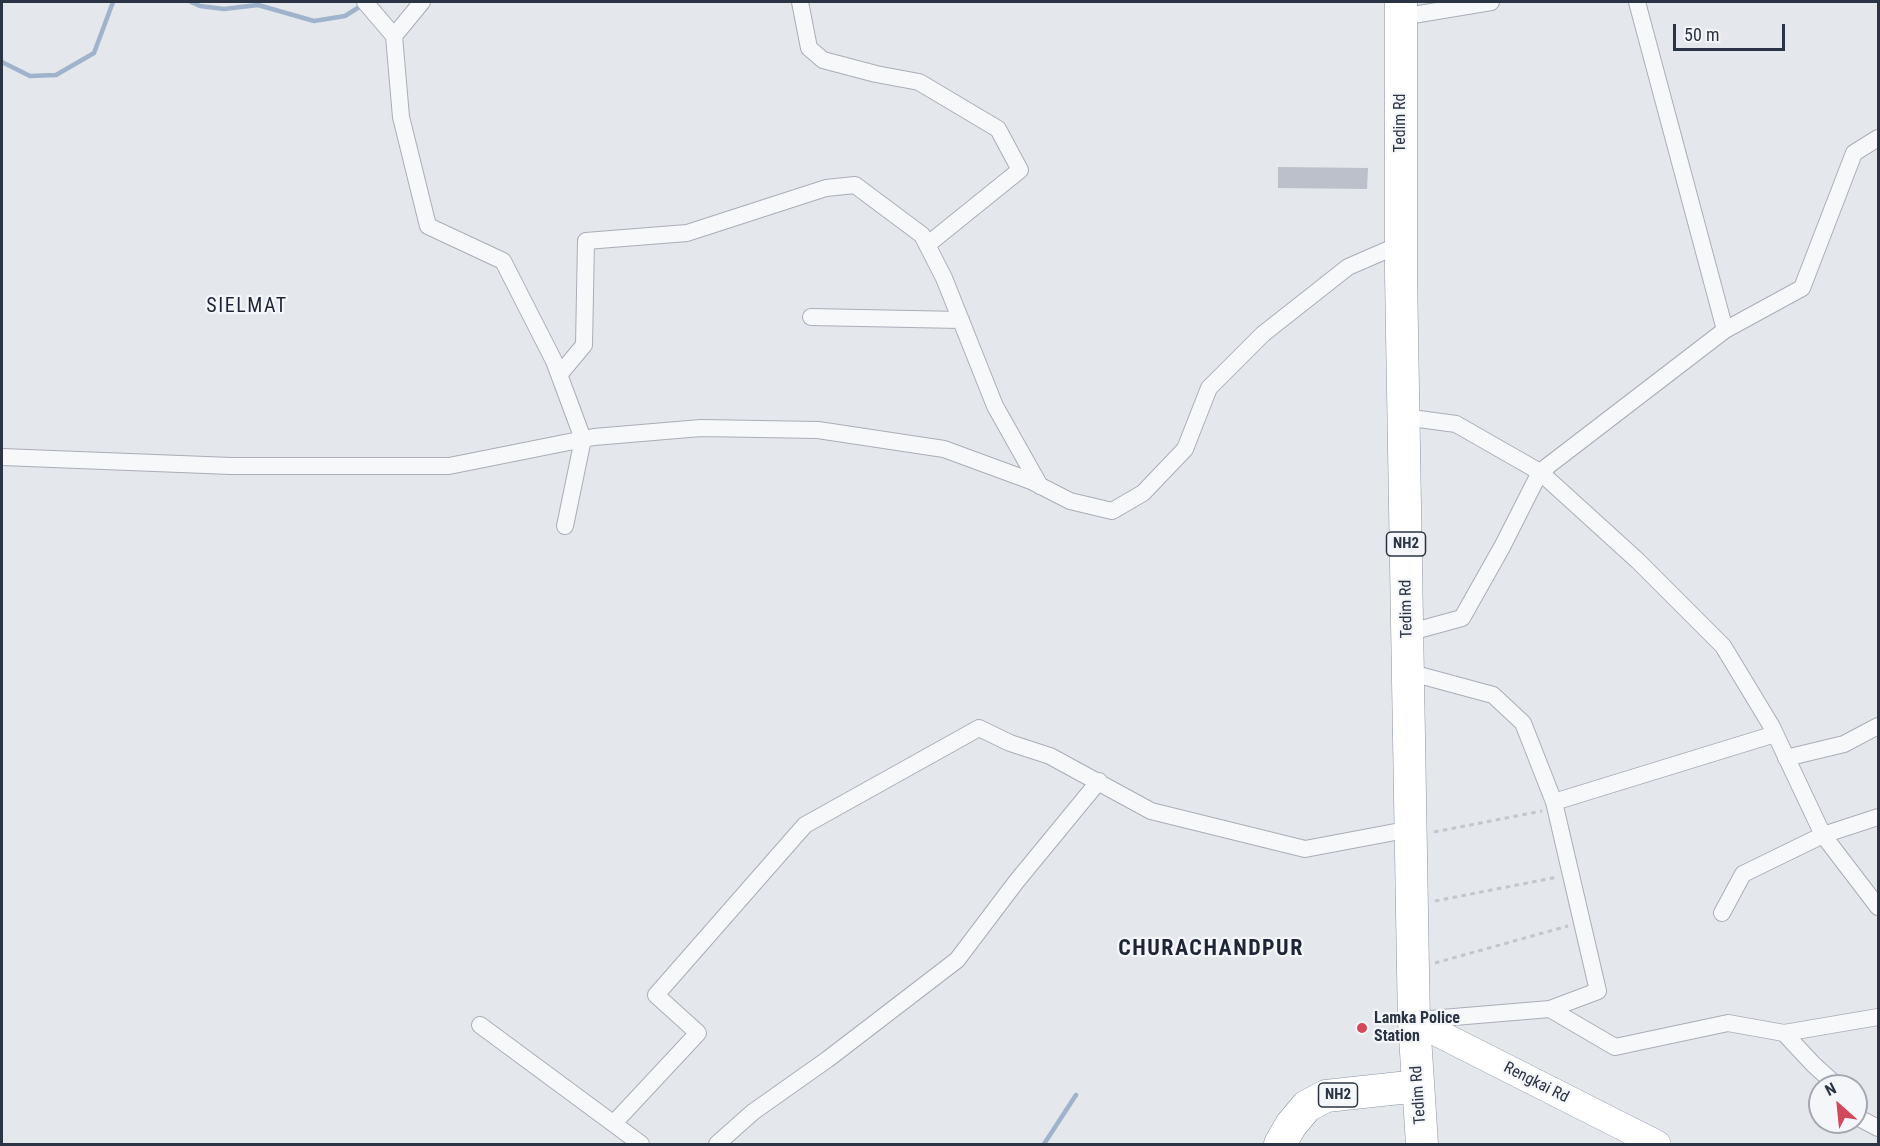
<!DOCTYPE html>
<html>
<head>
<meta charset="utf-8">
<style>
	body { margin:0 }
	#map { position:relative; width:1880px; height:1146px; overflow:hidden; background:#e4e7ec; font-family:"Roboto Condensed",sans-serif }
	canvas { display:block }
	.frame { position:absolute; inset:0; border:3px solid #2b3445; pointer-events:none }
	.north { position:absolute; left:1808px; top:1074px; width:60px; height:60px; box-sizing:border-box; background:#f4f6f9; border:2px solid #a4a8b1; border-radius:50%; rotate:333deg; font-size:16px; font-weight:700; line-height:24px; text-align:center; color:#2b3445 }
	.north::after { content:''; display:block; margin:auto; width:21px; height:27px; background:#d1495b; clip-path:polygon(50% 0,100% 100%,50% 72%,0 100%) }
	.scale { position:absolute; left:1673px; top:24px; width:112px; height:27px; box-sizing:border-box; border:3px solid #2b3445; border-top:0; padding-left:8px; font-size:18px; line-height:21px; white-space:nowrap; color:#2b3445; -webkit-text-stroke:4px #f4f6f9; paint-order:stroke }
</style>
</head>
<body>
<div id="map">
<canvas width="1880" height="1146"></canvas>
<div class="frame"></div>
<div class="north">N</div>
<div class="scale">50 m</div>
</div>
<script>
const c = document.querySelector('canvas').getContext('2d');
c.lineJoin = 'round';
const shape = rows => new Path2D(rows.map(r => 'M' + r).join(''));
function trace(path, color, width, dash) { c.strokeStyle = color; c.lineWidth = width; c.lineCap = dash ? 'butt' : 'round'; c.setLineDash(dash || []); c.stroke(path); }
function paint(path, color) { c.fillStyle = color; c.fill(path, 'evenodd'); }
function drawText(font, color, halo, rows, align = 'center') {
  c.font = font + ' "Roboto Condensed",sans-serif'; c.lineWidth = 4.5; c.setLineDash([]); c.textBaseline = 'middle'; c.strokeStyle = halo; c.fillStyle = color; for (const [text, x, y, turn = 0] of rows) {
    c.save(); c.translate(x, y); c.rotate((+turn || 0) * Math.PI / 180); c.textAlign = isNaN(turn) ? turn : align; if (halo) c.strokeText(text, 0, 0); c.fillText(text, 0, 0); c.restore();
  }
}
const stream = shape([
	[191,2,200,6,224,9,258,5,314,21,345,16,364,4],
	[2,62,30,76,56,75,94,53,113,2],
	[1044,1144,1076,1095]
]);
const building = shape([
	[1278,167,1368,168,1367,189,1278,188]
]);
const path = shape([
	[1434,832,1542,811],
	[1435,901,1558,877],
	[1435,963,1568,926]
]);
const street = shape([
	[365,2,394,36,401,117,428,226,503,261,554,361,583,439,565,526],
	[800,2,809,48,823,60,876,74,919,82,998,129,1020,170,927,245],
	[1637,2,1725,330],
	[1401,17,1491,2],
	[394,36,422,2],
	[811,317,961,320],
	[559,375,584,345,586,241,687,233,826,188,855,185,922,235,944,278,995,406,1040,486],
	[1404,417,1456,424,1540,472,1638,561,1723,646,1772,727,1823,835,1878,907],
	[2,457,231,466,449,466,594,437,701,428,818,430,944,449,1031,481,1070,501,1112,511,1143,493,1185,449,1209,388,1263,334,1348,267,1401,244],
	[1407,633,1462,618,1502,547,1540,472,1725,330,1802,288,1854,153,1878,138],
	[1408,672,1493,695,1523,723,1554,802,1598,991,1550,1009],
	[1786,758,1844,744,1878,726],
	[1554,802,1775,734],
	[1722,913,1743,874,1823,835,1878,817],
	[1418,1020,1550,1009,1615,1047,1728,1023,1784,1033,1878,1017],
	[480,1025,641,1144],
	[1784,1033,1813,1064,1837,1086],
	[1856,1114,1859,1118,1878,1128],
	[614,1123,698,1033,656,995,805,825,979,728,1010,743,1050,756,1151,811,1305,849,1411,829],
	[717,1144,753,1112,828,1059,957,960,1016,882,1099,781]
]);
const primary = shape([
	[1414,1021,1657,1144]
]);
const highway = shape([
	[1401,2,1401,274,1413,969,1414,1021,1422,1144],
	[1280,1144,1291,1125,1307,1106,1326,1096,1418,1086]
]);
const markers = [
	[1362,1028,6,"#d1495b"]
];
const shields = [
	[1406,544,39],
	[1338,1095,39]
];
const shieldNames = [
	["NH2",1406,544],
	["NH2",1338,1095]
];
const streetNames = [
	["Tedim Rd",1401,123,-90],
	["Tedim Rd",1407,609,-91],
	["Rengkai Rd",1536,1083,27],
	["Tedim Rd",1419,1095,-94]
];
const poiNames = [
	["Lamka Police",1374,1019],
	["Station",1374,1037]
];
const quarterNames = [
	["SIELMAT",247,307]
];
const districtNames = [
	["CHURACHANDPUR",1211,949]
];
trace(stream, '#9fb4cc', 4.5);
paint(building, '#bbc0ca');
trace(street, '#a9aeb7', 18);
trace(primary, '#a3abb8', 28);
trace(highway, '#8b94a3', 33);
trace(path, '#c2c5cb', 3, [4.5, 4.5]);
trace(street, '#f7f8fa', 16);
trace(primary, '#fff', 27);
trace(highway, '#fff', 32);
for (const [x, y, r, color] of markers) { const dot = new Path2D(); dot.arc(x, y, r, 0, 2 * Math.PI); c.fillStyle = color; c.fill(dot); trace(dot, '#f4f6f9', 2); }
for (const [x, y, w] of shields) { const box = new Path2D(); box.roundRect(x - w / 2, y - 12, w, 24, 4.5); c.fillStyle = '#f4f6f9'; c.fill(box); trace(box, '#2b3445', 1.5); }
drawText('bold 15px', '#2b3445', null, shieldNames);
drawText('16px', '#2b3445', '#f4f6f9', streetNames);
drawText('bold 16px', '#2b3445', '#f4f6f9', poiNames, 'left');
c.letterSpacing = '1.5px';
drawText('20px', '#1d2536', '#f4f6f9', quarterNames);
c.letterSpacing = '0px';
c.letterSpacing = '1.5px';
drawText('bold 22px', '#1d2536', '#f4f6f9', districtNames);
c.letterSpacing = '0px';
</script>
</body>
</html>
